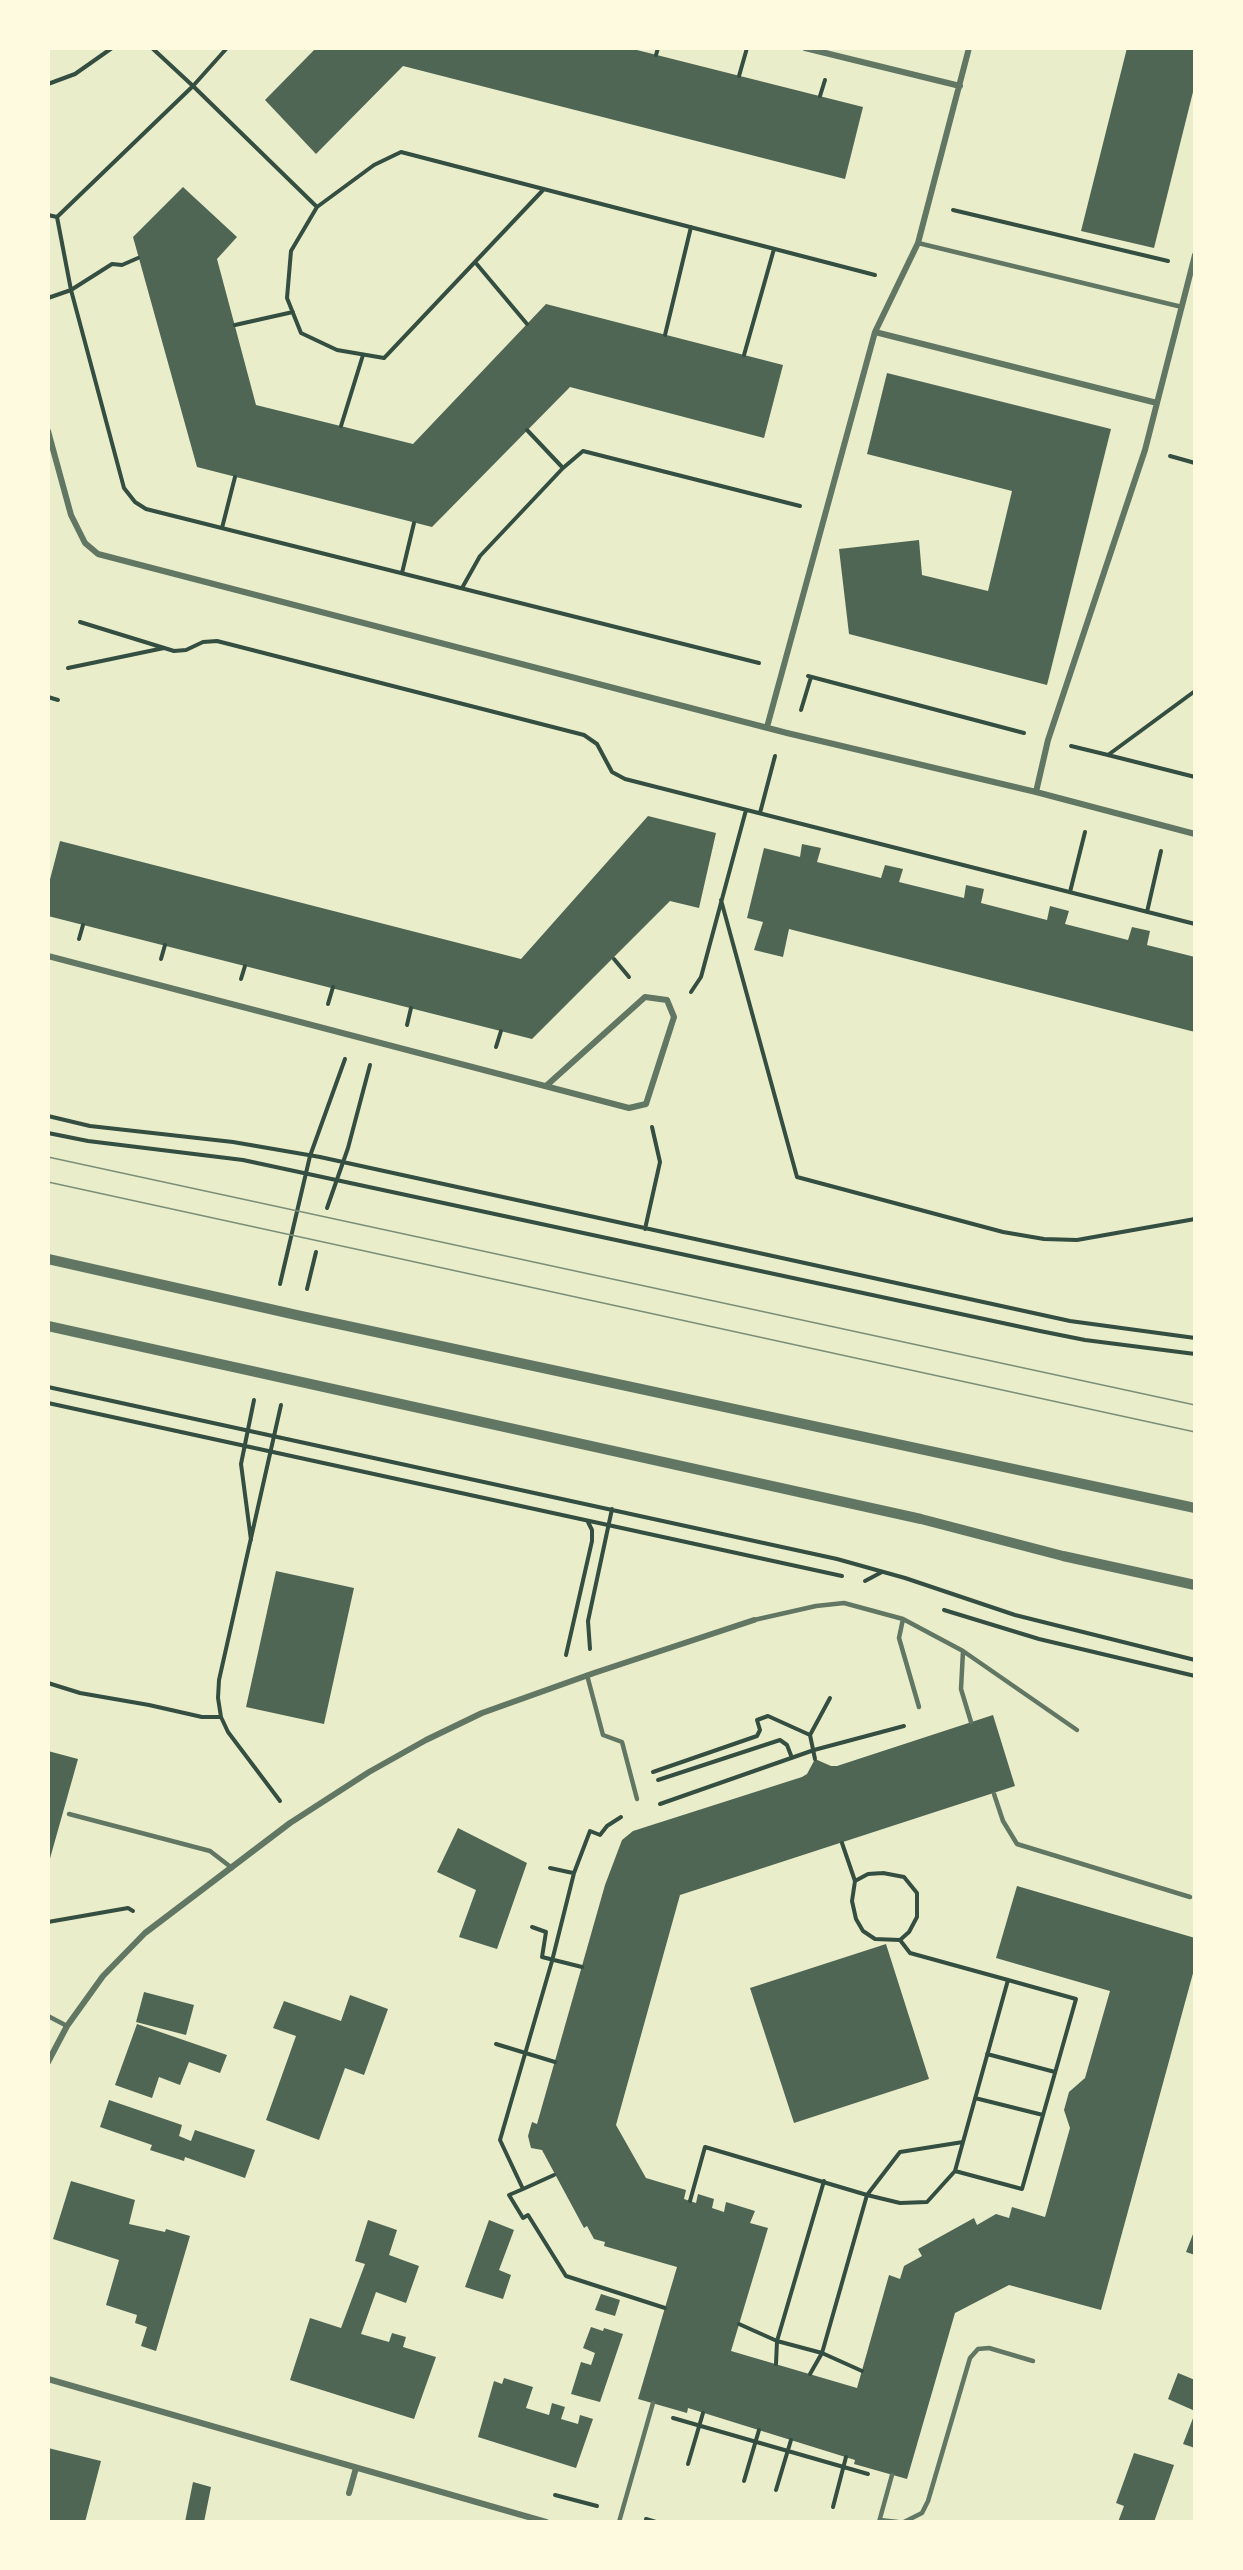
<!DOCTYPE html>
<html>
<head>
<meta charset="utf-8">
<style>
	body { margin:0 }
	#map { position:relative; width:1243px; height:2570px; overflow:hidden; background:#e9edc9; font-family:"Fira Sans",sans-serif }
	canvas { display:block }
	.frame { position:absolute; inset:0; border:50px solid #fefae0; pointer-events:none }
</style>
</head>
<body>
<div id="map">
<canvas width="1243" height="2570"></canvas>
<div class="frame"></div>
</div>
<script>
const c = document.querySelector('canvas').getContext('2d');
c.lineJoin = 'round';
function paint(path, color) { c.fillStyle = color; c.fill(path, 'evenodd'); }
const shape = rows => new Path2D(rows.map(r => 'M' + r).join(''));
function trace(path, color, width, dash) { c.strokeStyle = color; c.lineWidth = width; c.lineCap = dash ? 'butt' : 'round'; c.setLineDash(dash || []); c.stroke(path); }
const building = shape([
	[316,48,629,48,863,107,845,179,403,66,316,154,265,100],
	[1127,48,1195,48,1195,84,1154,248,1081,231],
	[183,187,237,237,217,259,256,405,413,444,546,304,783,365,764,438,570,387,432,527,197,467,133,237],
	[887,373,1111,429,1047,685,849,634,839,549,919,540,922,575,988,591,1012,491,867,454],
	[648,816,716,833,699,908,670,901,532,1039,48,916,48,887,60,841,521,959],
	[802,844,821,848,817,862,881,878,885,865,903,869,899,882,964,898,966,885,984,889,981,903,1047,920,1050,906,1069,911,1065,924,1128,940,1132,927,1150,931,1147,945,1195,957,1195,1032,789,929,783,957,754,950,763,922,747,918,764,848,800,857],
	[276,1571,354,1588,324,1724,246,1707],
	[993,1715,1015,1786,680,1895,616,2125,646,2178,686,2190,684,2199,696,2203,698,2194,714,2199,712,2208,724,2212,726,2202,755,2211,750,2223,768,2228,731,2351,857,2388,889,2275,900,2279,904,2266,922,2256,918,2249,974,2218,977,2225,996,2214,1009,2218,1012,2207,1045,2217,1070,2128,1064,2110,1069,2092,1085,2078,1110,1991,996,1958,1017,1886,1195,1938,1195,1966,1101,2310,1009,2285,955,2313,907,2479,854,2464,855,2460,688,2408,687,2413,638,2399,677,2267,604,2246,605,2242,594,2239,587,2226,584,2228,542,2150,531,2148,528,2136,532,2122,537,2124,605,1885,622,1840,633,1831,802,1777,807,1774,815,1759,831,1766,837,1766],
	[48,1751,78,1759,49,1862,48,1862],
	[458,1828,527,1863,497,1949,459,1937,476,1890,437,1872],
	[886,1944,929,2079,794,2123,750,1988],
	[144,1992,194,2005,186,2035,136,2022],
	[350,1995,388,2009,364,2075,345,2068,319,2140,266,2120,296,2036,273,2028,284,2001,341,2021],
	[137,2024,227,2055,220,2073,189,2062,180,2085,159,2077,152,2098,115,2085],
	[109,2100,182,2125,179,2136,191,2141,195,2130,255,2150,245,2178,185,2157,184,2161,150,2150,152,2145,100,2127],
	[71,2181,135,2200,129,2224,165,2232,166,2229,190,2236,156,2351,141,2346,147,2327,135,2323,137,2315,106,2305,119,2260,53,2239],
	[368,2220,397,2230,389,2255,419,2266,406,2303,376,2292,361,2334,389,2342,392,2333,406,2337,403,2347,436,2357,414,2419,290,2380,310,2318,341,2328,365,2264,355,2261],
	[489,2220,514,2230,499,2270,511,2275,503,2299,465,2287],
	[1195,2229,1195,2255,1186,2252],
	[601,2294,620,2300,615,2316,595,2310],
	[591,2327,603,2331,604,2328,623,2334,600,2402,571,2394,581,2362,591,2365,595,2353,583,2348],
	[1178,2373,1195,2380,1195,2411,1168,2399],
	[504,2378,533,2387,526,2408,549,2415,552,2403,565,2407,561,2419,578,2424,580,2415,593,2419,576,2468,478,2437,494,2381,502,2384],
	[1195,2413,1195,2448,1183,2444],
	[48,2448,101,2461,85,2522,48,2522],
	[1134,2453,1174,2465,1154,2522,1118,2522,1124,2506,1116,2503],
	[193,2482,211,2487,204,2522,185,2522]
]);
const path = shape([
	[227,48,193,86,317,207],
	[656,55,658,48],
	[739,76,747,48],
	[48,84,75,74,112,48],
	[820,96,825,80],
	[544,189,384,358,337,350,301,333,287,298,291,251,317,207,374,165,401,152,875,275],
	[953,210,1168,261],
	[48,215,57,217,193,86,152,48],
	[57,217,71,290,124,488,135,502,146,509,759,663],
	[475,262,527,324],
	[48,298,71,290,112,264,122,265,138,258],
	[235,325,293,312],
	[665,335,691,227],
	[744,355,774,249],
	[341,426,363,355],
	[527,430,563,468],
	[1170,456,1195,463],
	[222,528,235,477],
	[402,573,414,523],
	[462,588,480,556,563,468,583,451,800,506],
	[80,622,174,651,186,650,203,642,217,641,584,735,597,744,612,772,625,779,1195,924],
	[68,668,164,648],
	[808,676,1024,733],
	[48,697,58,700],
	[801,710,811,677],
	[1071,746,1108,755,1195,691],
	[1108,755,1195,777],
	[760,813,775,756],
	[1070,892,1085,832],
	[721,900,797,1177,1003,1232,1044,1239,1077,1240,1195,1219],
	[1147,912,1161,851],
	[79,939,83,925],
	[161,959,165,945],
	[614,959,629,977],
	[241,979,245,966],
	[691,992,701,977,746,810],
	[328,1004,333,987],
	[407,1025,411,1008],
	[496,1047,501,1031],
	[48,1116,90,1126,233,1142,320,1157,1070,1321,1195,1338],
	[48,1133,88,1141,243,1160,1040,1331,1085,1340,1195,1354],
	[327,1208,348,1148,370,1065],
	[645,1229,660,1162,652,1127],
	[280,1284,310,1156,345,1059],
	[307,1289,316,1252],
	[48,1387,837,1559,905,1578,1015,1615,1195,1660],
	[48,1403,842,1576],
	[251,1540,241,1464,254,1400],
	[865,1581,882,1572],
	[944,1610,1039,1639,1195,1676],
	[590,1649,588,1621,612,1509],
	[566,1655,592,1541,592,1530,588,1522],
	[48,1683,80,1693,149,1705,202,1717,221,1717],
	[810,1735,830,1698],
	[653,1772,757,1736,760,1730,757,1720,768,1716,810,1735,815,1759],
	[658,1780,780,1740,787,1745,792,1758],
	[280,1801,228,1732,221,1717,218,1698,219,1680,281,1405],
	[660,1804,814,1750,904,1726],
	[621,1817,607,1826,600,1835,590,1831,574,1873,552,1961,500,2140,523,2189,509,2195,523,2218,528,2215,566,2276,665,2308],
	[842,1843,855,1881],
	[550,1868,573,1873],
	[883,1873,904,1877,917,1893,917,1917,909,1932,900,1940,875,1939,863,1931,856,1919,852,1901,855,1881,868,1874,883,1873],
	[48,1922,128,1908,133,1911],
	[532,1927,546,1932,542,1957,582,1967],
	[496,2044,555,2062],
	[987,2054,1055,2072],
	[975,2098,1043,2115],
	[955,2171,1022,2189,1076,1999,1008,1980],
	[523,2189,554,2175],
	[690,2201,705,2147,867,2195,900,2203,927,2202,955,2171,963,2142],
	[739,2324,777,2341,822,2353,862,2371],
	[776,2364,777,2341,824,2181],
	[810,2374,822,2353,867,2195,900,2152,963,2142,1008,1980,910,1953,900,1940],
	[673,2418,868,2474],
	[688,2464,703,2413],
	[744,2481,759,2430],
	[776,2490,791,2440],
	[555,2495,597,2506],
	[833,2507,846,2457],
	[646,2519,656,2522]
]);
const service = shape([
	[918,243,1182,307],
	[903,1619,899,1638,919,1707],
	[754,1620,816,1606,844,1603,903,1619,963,1651,961,1689,971,1722],
	[963,1651,1077,1730],
	[587,1675,603,1735,622,1742,637,1799],
	[994,1794,1003,1821,1017,1844,1190,1897],
	[69,1814,210,1851,232,1868],
	[48,2016,67,2026],
	[880,2520,898,2522],
	[619,2522,653,2403],
	[879,2522,892,2475],
	[904,2522,922,2513,928,2501,970,2358,978,2349,989,2348,1033,2361]
]);
const minor = shape([
	[805,48,960,86],
	[875,332,1157,403,1145,450,1048,740,1036,792],
	[1157,403,1195,255],
	[48,431,71,515,85,543,98,554,787,733,1036,792,1195,834],
	[767,727,875,332,918,243,969,48],
	[48,956,629,1108,646,1104,674,1017,667,1000,645,997,546,1086],
	[48,2062,67,2026,103,1976,145,1933,290,1823,369,1772,426,1740,482,1713,594,1673,754,1620],
	[48,2379,546,2522],
	[349,2493,356,2468]
]);
const tertiary = shape([
	[48,1259,301,1316,1195,1508],
	[48,1326,921,1519,1063,1556,1195,1585]
]);
const tram = shape([
	[48,1157,1195,1405],
	[48,1182,1195,1432]
]);
paint(building, '#4f6655');
trace(path, '#344e41', 4);
trace(service, '#617663', 4.5);
trace(minor, '#617663', 6);
trace(tertiary, '#617663', 10);
trace(tram, '#7c8e77', 1.5);
</script>
</body>
</html>
